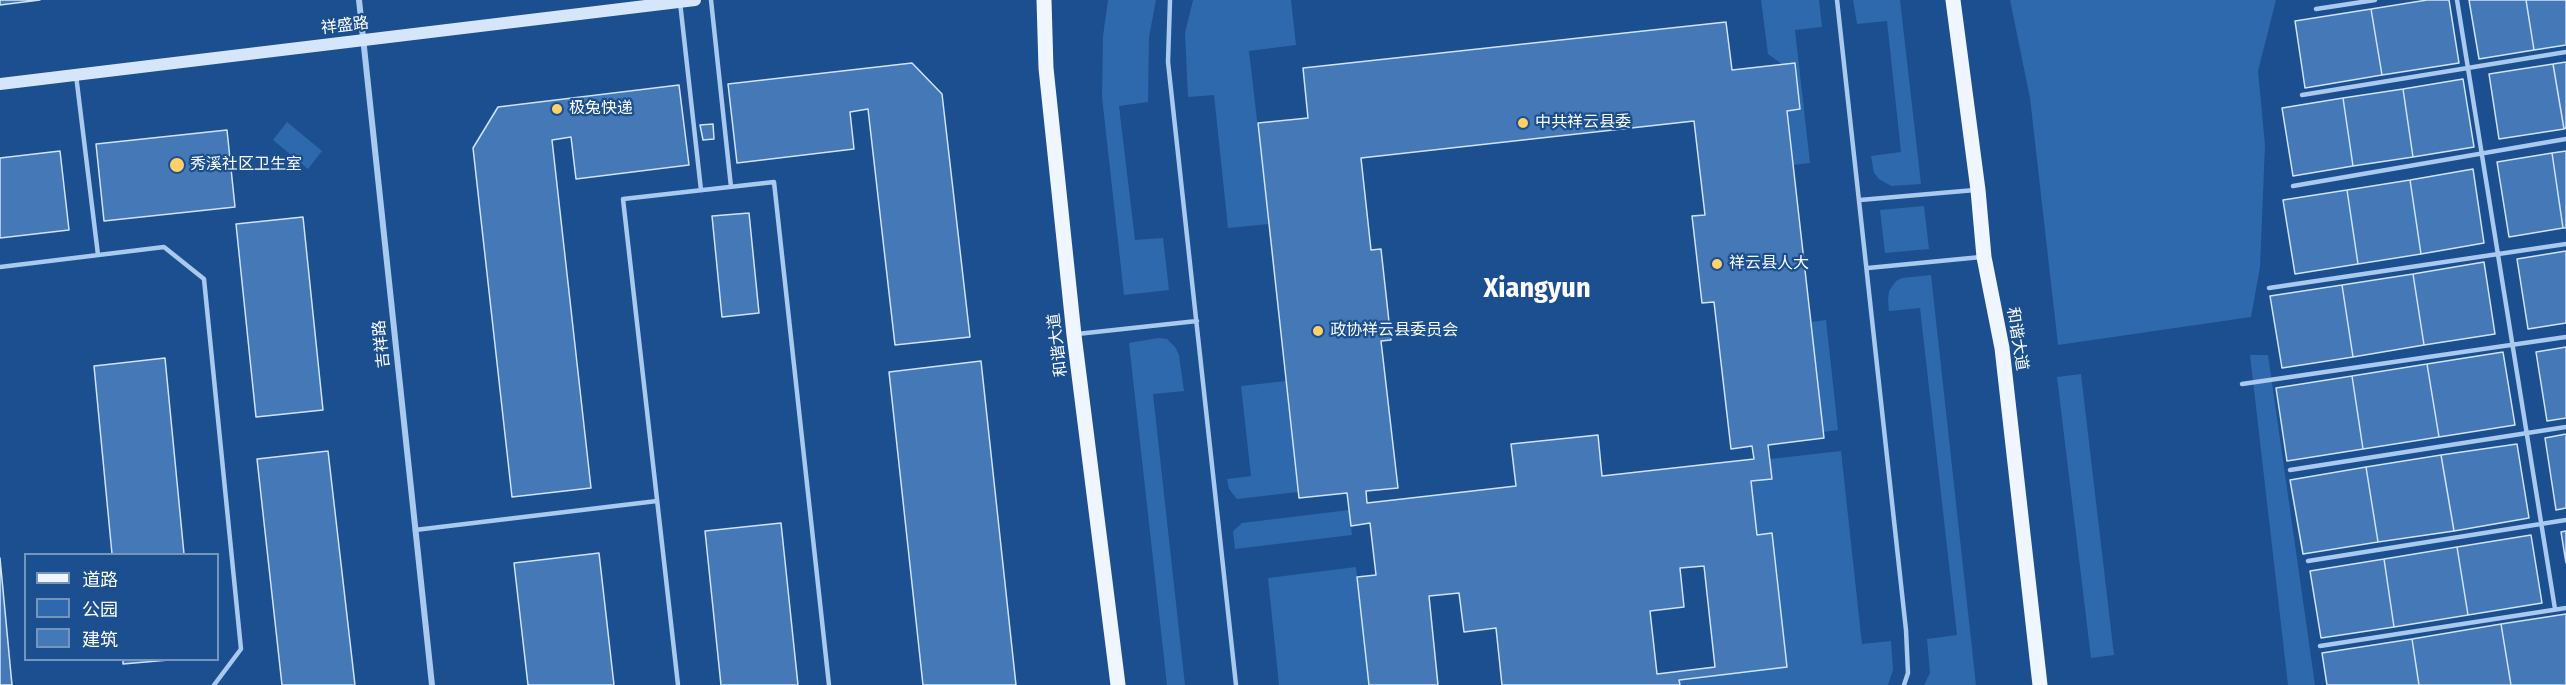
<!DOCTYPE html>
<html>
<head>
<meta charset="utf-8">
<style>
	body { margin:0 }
	#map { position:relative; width:2566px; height:685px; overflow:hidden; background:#1b4f8f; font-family:"Fira Sans Condensed","Noto Sans SC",sans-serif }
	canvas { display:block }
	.legend { position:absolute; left:24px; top:553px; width:195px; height:108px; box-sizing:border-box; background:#1b4f8f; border:2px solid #7695bc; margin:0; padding:8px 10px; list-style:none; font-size:18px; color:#fff }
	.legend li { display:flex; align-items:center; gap:12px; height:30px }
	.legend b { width:30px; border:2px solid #7695bc }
</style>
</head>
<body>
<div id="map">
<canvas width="2566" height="685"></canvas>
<ul class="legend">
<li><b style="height:8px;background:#f0f6ff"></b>道路</li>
<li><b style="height:16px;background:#2e69ad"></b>公园</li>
<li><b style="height:16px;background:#4478b7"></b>建筑</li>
</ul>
</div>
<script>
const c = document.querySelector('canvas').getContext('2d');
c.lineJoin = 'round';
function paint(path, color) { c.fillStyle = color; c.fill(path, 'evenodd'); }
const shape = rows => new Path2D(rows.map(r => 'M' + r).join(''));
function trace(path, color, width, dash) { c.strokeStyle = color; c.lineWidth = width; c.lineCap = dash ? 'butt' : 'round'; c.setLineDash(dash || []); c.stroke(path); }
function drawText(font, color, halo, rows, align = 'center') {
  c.font = font + ' "Fira Sans Condensed","Noto Sans SC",sans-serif'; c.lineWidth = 4.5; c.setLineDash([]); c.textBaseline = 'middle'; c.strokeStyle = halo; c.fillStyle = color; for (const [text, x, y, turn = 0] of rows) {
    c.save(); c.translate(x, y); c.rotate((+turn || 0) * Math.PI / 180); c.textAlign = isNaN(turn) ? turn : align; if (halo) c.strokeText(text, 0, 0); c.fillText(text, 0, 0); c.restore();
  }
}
const green = shape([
	[1108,0,1156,0,1149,37,1148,102,1119,106,1135,240,1163,238,1169,290,1124,295,1102,97,1103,36],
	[1193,0,1291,0,1296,45,1249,51,1269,224,1228,228,1214,95,1188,97,1185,33],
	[1761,0,1819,0,1822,27,1795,30,1810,163,1793,165,1787,111,1800,109,1796,63,1783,65,1768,54],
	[1853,0,1900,0,1921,184,1891,186,1879,179,1874,173,1871,156,1901,152,1887,21,1857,24],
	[2010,0,2276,0,2258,71,2265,145,2260,267,2251,317,2058,345,2030,98],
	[287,122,322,151,308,169,273,140],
	[1924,206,1929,249,1885,253,1880,210],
	[1931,275,1976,685,1924,685,1930,673,1927,639,1957,635,1920,308,1889,311,1888,300,1889,291,1896,281,1902,278],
	[1826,320,1838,430,1823,432,1811,322],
	[1158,338,1167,339,1175,347,1179,355,1184,391,1153,394,1185,685,1167,685,1129,343],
	[2250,355,2268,355,2315,685,2288,685],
	[2081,374,2114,655,2091,658,2057,377],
	[1286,381,1298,492,1237,499,1229,489,1227,479,1251,476,1241,386],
	[1841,451,1862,644,1891,641,1893,670,1888,685,1680,685,1679,680,1787,667,1772,534,1757,535,1751,481,1772,479,1770,459],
	[1349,510,1352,535,1235,549,1233,531,1242,523],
	[1356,567,1369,685,1279,685,1268,578]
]);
const building = shape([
	[0,0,40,0,0,5,0,0],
	[2427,0,2449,0,2459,63,2382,75,2371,9,2427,0],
	[2469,0,2526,0,2534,50,2479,59,2469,0],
	[2526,0,2566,0,2566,45,2534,50,2526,0],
	[2371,9,2382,75,2305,88,2295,21,2371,9],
	[1726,22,1732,70,1795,63,1800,109,1787,111,1824,438,1768,445,1772,479,1751,481,1757,535,1772,533,1787,667,1679,680,1680,685,1502,685,1496,628,1464,632,1459,593,1429,596,1438,685,1369,685,1357,577,1376,575,1370,523,1351,526,1347,493,1299,498,1258,123,1308,118,1303,68,1726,22],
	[1694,121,1705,215,1692,216,1702,303,1714,302,1731,449,1752,446,1754,459,1602,476,1598,435,1511,444,1516,486,1367,503,1366,491,1398,488,1381,341,1391,340,1381,249,1371,250,1361,158,1694,121],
	[1704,566,1715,667,1657,674,1650,611,1684,607,1680,568,1704,566],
	[2566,62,2566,128,2564,129,2553,64,2566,62],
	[912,63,942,94,970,337,895,345,868,109,850,112,854,149,737,163,728,84,912,63],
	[2553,64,2564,129,2499,139,2489,74,2553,64],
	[2463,79,2474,147,2413,157,2403,89,2463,79],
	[679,85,689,165,576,179,571,137,552,140,591,488,512,497,473,148,498,107,679,85],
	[2403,89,2413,157,2353,166,2343,98,2403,89],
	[2343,98,2353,166,2293,176,2282,108,2343,98],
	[713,124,714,139,703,140,700,125,713,124],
	[227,130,235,207,104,221,96,144,227,130],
	[60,151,69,230,0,238,0,158,60,151],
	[2566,151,2566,228,2563,228,2552,153,2566,151],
	[2552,153,2563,228,2509,237,2497,162,2552,153],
	[2473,169,2484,243,2421,254,2410,180,2473,169],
	[2410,180,2421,254,2358,264,2347,190,2410,180],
	[2347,190,2358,264,2295,274,2283,200,2347,190],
	[749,213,759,313,722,317,712,216,749,213],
	[303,217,323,410,256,417,236,224,303,217],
	[2566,251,2566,323,2528,329,2517,259,2566,251],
	[2484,262,2495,334,2424,345,2413,274,2484,262],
	[2413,274,2424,345,2353,357,2342,285,2413,274],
	[2342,285,2353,357,2282,368,2270,296,2342,285],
	[2566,347,2566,418,2547,421,2536,352,2566,347],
	[2503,352,2515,425,2439,437,2427,364,2503,352],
	[165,358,184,554,112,554,94,366,165,358],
	[981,361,1016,685,923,685,889,372,981,361],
	[2427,364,2439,437,2363,449,2352,376,2427,364],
	[2352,376,2363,449,2287,461,2276,388,2352,376],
	[2566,434,2566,508,2556,510,2545,438,2566,434],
	[2517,444,2529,518,2454,531,2441,455,2517,444],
	[328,451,355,685,282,685,257,459,328,451],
	[2441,455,2454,531,2378,542,2366,467,2441,455],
	[2366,467,2378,542,2303,554,2290,480,2366,467],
	[781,523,798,685,721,685,705,531,781,523],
	[2566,531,2566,563,2561,532,2566,531],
	[2531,535,2542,603,2468,615,2457,547,2531,535],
	[2457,547,2468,615,2394,627,2384,559,2457,547],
	[599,553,614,685,528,685,514,563,599,553],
	[0,558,12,685,0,685,0,558],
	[2384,559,2394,627,2321,638,2310,571,2384,559],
	[2566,614,2566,685,2511,685,2501,624,2566,614],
	[2501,624,2511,685,2419,685,2412,639,2501,624],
	[2412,639,2419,685,2327,685,2322,653,2412,639],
	[123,660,169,660,123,664,123,660]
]);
const lane = shape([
	[711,0,731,187],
	[1170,0,1168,62,1236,685],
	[1837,0,1906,630,1908,673,1904,685],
	[2457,0,2555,609],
	[680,2,701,190],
	[2316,9,2375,0],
	[76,75,98,255],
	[2302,95,2566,52],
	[2293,186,2566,139],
	[1860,200,1975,190],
	[0,267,164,247,204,279,241,649,214,685],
	[1868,268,1981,257],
	[2269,288,2566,244],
	[1077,334,1197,321],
	[2242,384,2566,337],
	[2290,470,2566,427],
	[415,530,657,501],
	[2308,561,2566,520],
	[2320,646,2566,608],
	[678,685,623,199,774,182,829,685]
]);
const street = shape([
	[359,0,432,685]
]);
const secondary = shape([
	[0,84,695,0]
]);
const primary = shape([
	[1044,0,1046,68,1074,335,1118,685],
	[1953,0,1978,190,1984,257,2002,348,2040,685]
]);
const markers = [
	[557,109,6,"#ffd166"],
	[1523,123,6,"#ffd166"],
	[177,165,8,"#ffd166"],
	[1717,264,6,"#ffd166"],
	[1318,331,6,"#ffd166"]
];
const streetNames = [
	["祥盛路",345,26,-7],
	["和谐大道",2017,339,81],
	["吉祥路",382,344,-96],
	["和谐大道",1058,345,-97]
];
const poiNames = [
	["极兔快递",569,109],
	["中共祥云县委",1535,123],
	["秀溪社区卫生室",190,165],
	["祥云县人大",1729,264],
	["政协祥云县委员会",1330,331]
];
const townNames = [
	["Xiangyun",1537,289]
];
paint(green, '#2e69ad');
paint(building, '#4478b7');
trace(building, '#cfe3fa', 1.5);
trace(lane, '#a9c9ee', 4.5);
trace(street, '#a9c9ee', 6);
trace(secondary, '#d6e6fa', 12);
trace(primary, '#f0f6ff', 15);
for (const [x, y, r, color] of markers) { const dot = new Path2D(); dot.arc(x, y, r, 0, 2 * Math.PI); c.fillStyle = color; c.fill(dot); trace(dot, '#1b4f8f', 2); }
drawText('16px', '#fff', '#1b4f8f', streetNames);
drawText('16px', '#fff', '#1b4f8f', poiNames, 'left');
drawText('bold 28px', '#fff', '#1b4f8f', townNames);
</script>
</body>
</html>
